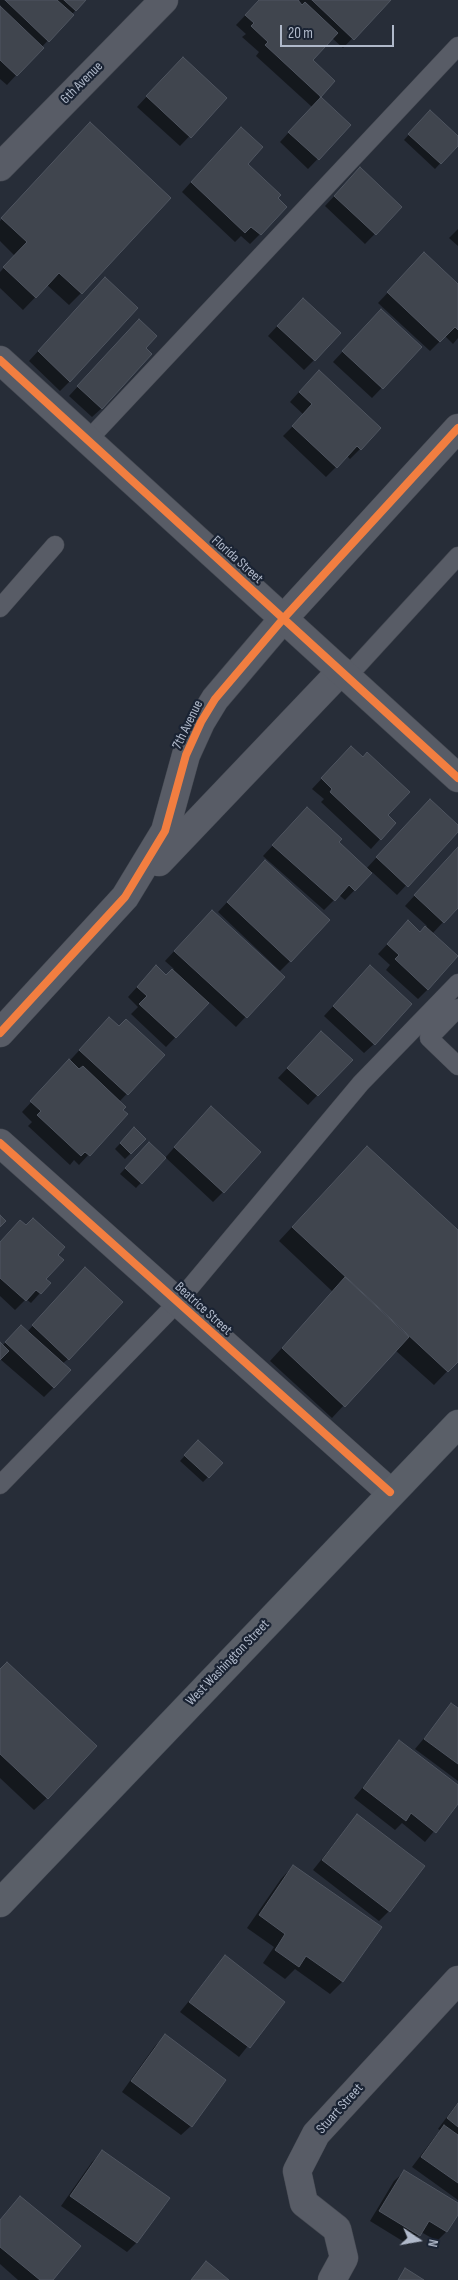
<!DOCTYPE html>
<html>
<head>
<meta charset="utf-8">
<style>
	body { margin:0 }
	#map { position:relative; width:458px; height:2280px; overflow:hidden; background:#272d38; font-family:"Sofia Sans Condensed",sans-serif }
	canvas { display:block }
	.north { position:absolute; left:393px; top:2215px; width:50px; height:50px; -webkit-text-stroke:4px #1a2333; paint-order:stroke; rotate:102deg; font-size:14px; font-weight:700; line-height:20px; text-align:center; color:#b0b9ca }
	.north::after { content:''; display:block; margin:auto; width:18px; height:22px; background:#b0b9ca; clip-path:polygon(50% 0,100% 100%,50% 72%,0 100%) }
	.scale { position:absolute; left:280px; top:25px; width:114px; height:22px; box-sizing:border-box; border:2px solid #b0b9ca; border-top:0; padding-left:6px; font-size:15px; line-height:18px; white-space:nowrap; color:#b0b9ca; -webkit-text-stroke:4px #1a2333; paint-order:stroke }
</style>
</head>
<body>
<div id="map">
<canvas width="458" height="2280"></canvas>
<div class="north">N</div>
<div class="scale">20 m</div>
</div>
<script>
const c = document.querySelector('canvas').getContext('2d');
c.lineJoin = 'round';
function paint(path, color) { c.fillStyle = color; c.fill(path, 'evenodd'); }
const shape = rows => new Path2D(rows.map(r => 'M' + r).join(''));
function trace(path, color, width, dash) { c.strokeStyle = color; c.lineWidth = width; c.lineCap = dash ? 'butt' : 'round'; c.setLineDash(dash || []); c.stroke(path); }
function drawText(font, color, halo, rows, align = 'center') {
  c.font = font + ' "Sofia Sans Condensed",sans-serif'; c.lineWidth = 4.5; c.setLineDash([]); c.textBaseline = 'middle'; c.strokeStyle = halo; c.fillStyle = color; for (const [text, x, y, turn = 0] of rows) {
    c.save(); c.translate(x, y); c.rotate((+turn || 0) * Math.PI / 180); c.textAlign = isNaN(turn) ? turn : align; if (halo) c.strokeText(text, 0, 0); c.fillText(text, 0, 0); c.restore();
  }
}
const shadow = shape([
	[0,0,85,0,7,85,0,79],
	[260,0,296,0,298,2,300,0,389,0,343,48,332,38,311,60,333,81,319,97,350,125,308,169,280,142,312,107,256,56,259,52,242,37,246,34,236,25],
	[173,68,226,98,180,146,137,107],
	[425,117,458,138,458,144,435,169,404,140],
	[78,137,81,293,69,305,47,285,23,310,0,288,0,272,15,256,0,241,0,221],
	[231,138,246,164,260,234,250,244,241,236,235,242,182,192],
	[350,179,401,207,365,244,325,206],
	[458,229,458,246,449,238],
	[415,264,458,286,458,338,453,344,445,336,430,351,378,303],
	[95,289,70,381,60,391,29,361],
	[293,309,314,360,304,370,268,336],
	[372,320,421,347,372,398,333,362],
	[129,331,145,348,102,408,92,417,69,396],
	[309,381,360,449,350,459,347,456,326,477,283,436,304,415,290,402],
	[341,758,386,816,380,839,371,849,321,802,324,799,312,789],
	[420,810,458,826,458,830,397,895,372,872,345,900,339,895,324,910,263,856,298,818,366,869],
	[458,848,458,906,432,934,428,989,418,999,386,970,390,965,378,954,399,932,420,933,427,926,405,906],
	[256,871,290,961,280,971,218,912],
	[202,921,283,977,236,1027,209,1002,166,1047,131,1014,138,1007,128,997,146,977,166,976,174,969,165,961],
	[360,977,374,1044,364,1053,324,1016],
	[100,1028,119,1028,163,1055,119,1102,122,1110,126,1114,79,1165,74,1160,70,1165,28,1126,32,1122,22,1112],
	[312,1042,351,1060,308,1105,278,1078],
	[201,1117,223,1192,213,1202,165,1157,136,1188,120,1174,149,1143,165,1158],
	[129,1134,145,1139,125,1159,115,1149],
	[353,1161,458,1232,458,1360,434,1385,395,1350,332,1418,270,1361,333,1292,279,1241],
	[0,1243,45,1279,40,1293,31,1303,26,1299,15,1310,0,1296],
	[76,1279,68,1359,62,1364,54,1387,44,1397,0,1359,0,1344,2,1346,21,1326,27,1332],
	[193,1447,208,1477,203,1482,180,1461],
	[0,1671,47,1798,34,1810,0,1778],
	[452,1705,458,1709,458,1781,415,1749],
	[400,1742,458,1786,458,1802,425,1842,402,1823,395,1830,354,1798],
	[357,1815,389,1911,379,1921,313,1870],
	[293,1866,381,1927,342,1982,330,1994,295,1969,285,1979,263,1963,274,1947,247,1928,281,1879],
	[225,1957,283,2002,239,2057,180,2012],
	[165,2036,191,2126,181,2135,122,2092,155,2046],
	[458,2102,458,2200,412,2167,440,2130,438,2129],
	[102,2152,137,2242,127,2252,61,2206,92,2162],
	[404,2172,458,2205,458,2213,446,2232,437,2241,421,2232,409,2245,370,2221,394,2181],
	[0,2220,52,2280,18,2280,0,2264]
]);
const building = shape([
	[5,0,57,0,74,15,49,42,5,0],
	[64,0,86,0,76,11,64,0],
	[259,0,298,0,302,5,305,2,338,33,313,60,335,81,321,97,265,45,268,42,251,26,254,23,245,15,259,0],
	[312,0,391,0,354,40,312,0],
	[0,6,44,48,17,76,0,60,0,6],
	[183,57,227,98,191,138,146,96,183,57],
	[321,97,351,125,319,160,288,132,321,97],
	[430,110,458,136,458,146,441,164,408,134,430,110],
	[90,122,171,198,82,294,59,273,36,298,3,267,27,242,1,218,90,122],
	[241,127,263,147,248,164,281,195,278,198,287,207,261,235,251,227,245,233,191,182,241,127],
	[360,167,402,207,376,235,334,196,360,167],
	[424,252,458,284,458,330,455,327,440,342,387,292,424,252],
	[105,277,138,308,70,382,38,351,105,277],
	[303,298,341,333,315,361,277,326,303,298],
	[381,309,422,347,383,389,342,351,381,309],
	[139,319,157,336,146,348,152,354,102,409,77,386,139,319],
	[319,370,381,428,361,450,357,446,337,468,292,426,312,404,299,392,319,370],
	[351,746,363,757,367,752,410,792,388,815,396,823,381,840,330,792,332,789,321,778,351,746],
	[430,799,458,825,458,832,408,887,376,857,430,799],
	[307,807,342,839,339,842,372,873,355,891,349,885,335,901,272,845,307,807],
	[458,847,458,908,444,923,414,895,458,847],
	[265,860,330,920,291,962,227,902,265,860],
	[212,910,285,977,247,1018,174,951,212,910],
	[408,920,420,932,425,926,458,956,428,990,395,959,399,955,387,944,408,920],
	[156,965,166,975,172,969,209,1003,176,1038,139,1004,147,996,137,987,156,965],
	[370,965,412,1004,375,1045,333,1006,370,965],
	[109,1017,119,1026,126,1019,165,1055,128,1095,79,1050,109,1017],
	[321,1031,353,1060,318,1096,287,1068,321,1031],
	[69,1059,79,1069,83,1066,126,1107,123,1110,128,1114,90,1156,85,1152,81,1156,37,1115,41,1111,30,1101,69,1059],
	[211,1106,261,1152,224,1193,174,1147,211,1106],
	[134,1127,146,1139,131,1154,120,1143,134,1127],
	[149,1142,166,1158,142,1184,125,1168,149,1142],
	[367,1146,458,1230,458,1362,448,1372,292,1227,367,1146],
	[0,1215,6,1221,0,1227,0,1215],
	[33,1218,65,1247,58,1255,64,1260,46,1279,51,1283,41,1294,36,1290,26,1301,0,1278,0,1242,20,1220,26,1225,33,1218],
	[85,1267,123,1302,69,1360,32,1325,85,1267],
	[345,1277,409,1337,345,1407,282,1348,345,1277],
	[21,1325,71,1370,54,1388,5,1342,21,1325],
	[0,1342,9,1351,0,1360,0,1342],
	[198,1440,223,1463,209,1478,184,1455,198,1440],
	[7,1662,97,1746,48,1799,0,1754,0,1669,7,1662],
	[451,1703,458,1708,458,1764,424,1739,451,1703],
	[399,1740,458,1785,458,1804,436,1833,411,1813,406,1821,363,1788,399,1740],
	[357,1814,425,1866,390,1912,322,1860,357,1814],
	[293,1865,382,1927,343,1982,306,1956,299,1967,275,1950,285,1934,259,1915,293,1865],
	[225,1955,285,2002,250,2048,189,2002,225,1955],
	[165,2034,226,2080,192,2127,131,2081,165,2034],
	[458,2103,458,2127,447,2118,458,2103],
	[444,2125,458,2135,458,2183,421,2157,444,2125],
	[102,2150,170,2198,137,2243,70,2196,102,2150],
	[404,2170,458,2203,458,2215,447,2232,429,2221,420,2236,379,2211,404,2170],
	[20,2196,81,2246,53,2280,40,2280,0,2247,0,2220,20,2196],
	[206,2261,229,2280,191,2280,206,2261],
	[405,2268,424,2280,398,2280,405,2268]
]);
const service = shape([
	[88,440,458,46],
	[0,608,55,545],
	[347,677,458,556],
	[458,1008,429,1038,458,1066],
	[0,1485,177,1303,361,1083,458,983]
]);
const minor = shape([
	[0,167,164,0],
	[159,862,341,671],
	[0,1033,125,897,165,831,186,755,201,722,215,699,283,619,458,428],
	[0,1143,390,1492],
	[332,2280,344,2258,337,2229,304,2203,297,2171,316,2134,458,1980]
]);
const tertiary = shape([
	[0,360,458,778]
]);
const primary = shape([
	[0,1903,458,1424]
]);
const cycleway = shape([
	[0,360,458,778],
	[0,1033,125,897,165,831,186,755,201,722,215,699,283,619,458,428],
	[0,1143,390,1492]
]);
const streetNames = [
	["6th Avenue",82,83,-45],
	["Florida Street",237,560,42],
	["7th Avenue",188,725,-64],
	["Beatrice Street",203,1309,42],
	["West Washington Street",228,1663,-46],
	["Stuart Street",340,2109,-48]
];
paint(shadow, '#0007');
paint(building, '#40454e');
trace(building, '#4f5560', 1);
trace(service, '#444851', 19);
trace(minor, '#444851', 29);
trace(tertiary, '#444851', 29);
trace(primary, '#444a54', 29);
trace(service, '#585c66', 18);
trace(minor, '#585c66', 28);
trace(tertiary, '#585c66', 28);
trace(primary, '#5a5f68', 28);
trace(cycleway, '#f27e40', 8);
drawText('14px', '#b0b9ca', '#1a2333', streetNames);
</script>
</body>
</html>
